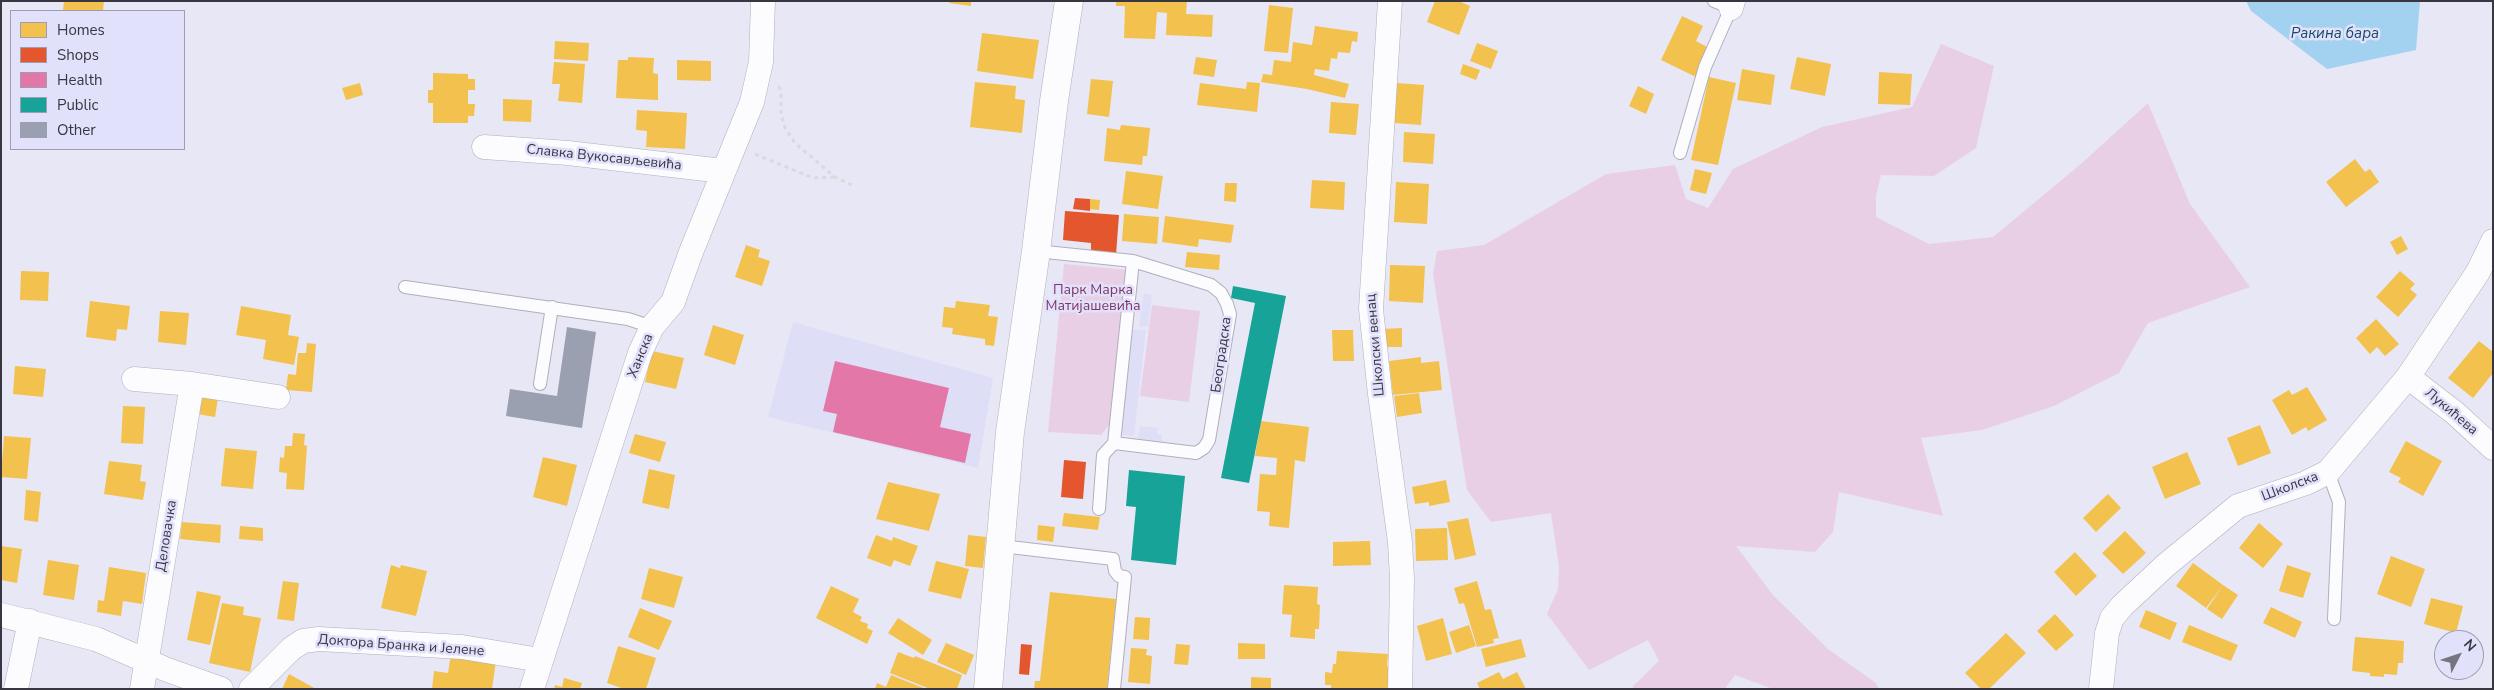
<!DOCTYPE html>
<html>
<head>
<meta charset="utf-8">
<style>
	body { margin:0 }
	#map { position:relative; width:2494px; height:690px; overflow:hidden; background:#e8e7f6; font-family:"Nunito Sans",sans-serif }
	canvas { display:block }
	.frame { position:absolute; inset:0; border:2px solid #373641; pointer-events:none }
	.legend { position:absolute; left:10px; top:10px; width:175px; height:140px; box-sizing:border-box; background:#e2e1fc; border:1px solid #9e9db1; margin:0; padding:6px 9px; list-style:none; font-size:15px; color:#373641 }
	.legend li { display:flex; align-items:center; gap:10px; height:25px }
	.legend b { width:25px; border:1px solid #9e9db1 }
	.north { position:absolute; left:2434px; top:630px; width:50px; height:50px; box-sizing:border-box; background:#e2e1fc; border:1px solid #9e9db1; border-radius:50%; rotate:49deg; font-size:14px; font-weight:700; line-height:20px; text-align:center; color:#373641 }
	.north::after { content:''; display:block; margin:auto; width:18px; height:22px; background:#757480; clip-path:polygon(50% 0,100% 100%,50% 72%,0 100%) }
</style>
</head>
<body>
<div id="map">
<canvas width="2494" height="690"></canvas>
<div class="frame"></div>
<ul class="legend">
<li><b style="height:14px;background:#f2c14e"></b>Homes</li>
<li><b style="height:14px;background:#e4572e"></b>Shops</li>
<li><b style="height:14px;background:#e377a8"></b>Health</li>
<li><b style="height:14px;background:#17a398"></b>Public</li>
<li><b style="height:14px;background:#9aa0b0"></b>Other</li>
</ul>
<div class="north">N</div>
</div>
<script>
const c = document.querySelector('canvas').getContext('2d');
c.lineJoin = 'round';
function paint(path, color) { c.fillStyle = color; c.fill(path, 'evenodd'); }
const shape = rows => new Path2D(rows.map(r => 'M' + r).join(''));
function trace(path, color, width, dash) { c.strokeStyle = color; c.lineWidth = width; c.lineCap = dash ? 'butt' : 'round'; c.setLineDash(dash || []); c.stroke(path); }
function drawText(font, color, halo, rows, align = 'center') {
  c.font = font + ' "Nunito Sans",sans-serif'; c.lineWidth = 5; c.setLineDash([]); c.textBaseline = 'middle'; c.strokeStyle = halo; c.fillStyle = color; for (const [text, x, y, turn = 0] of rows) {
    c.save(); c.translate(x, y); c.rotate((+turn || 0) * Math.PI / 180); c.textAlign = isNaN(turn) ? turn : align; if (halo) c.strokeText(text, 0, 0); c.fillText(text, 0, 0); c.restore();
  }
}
const built = shape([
	[1144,293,1152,295,1148,327,1139,326],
	[793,322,993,378,978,468,768,417],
	[1133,329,1146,330,1134,436,1121,435],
	[1140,426,1158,428,1157,434,1162,435,1162,442,1138,439]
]);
const green = shape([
	[1941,44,1994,66,1976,148,1934,176,1881,175,1876,196,1876,217,1929,244,1993,237,2082,163,2148,103,2190,204,2250,287,2148,323,2119,373,2054,406,1982,430,1921,438,1943,516,1839,492,1833,532,1815,552,1736,546,1773,595,1828,649,1876,683,1879,689,1773,689,1735,675,1725,689,1637,689,1632,687,1659,661,1648,640,1589,670,1547,614,1558,589,1559,567,1551,513,1491,522,1467,490,1433,274,1437,251,1484,245,1606,174,1675,165,1686,199,1708,208,1733,169,1822,127,1912,107],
	[1064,264,1128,270,1110,424,1101,435,1048,432],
	[1152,305,1200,311,1189,402,1140,396]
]);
const water = shape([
	[2246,1,2420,1,2416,50,2327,69,2251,11]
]);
const homes = shape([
	[64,1,104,1,103,11,63,10],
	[949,1,971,1,971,6,949,3],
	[1116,1,1187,1,1186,14,1213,15,1212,37,1166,35,1167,13,1157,12,1155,39,1124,38,1125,6,1116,6],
	[1435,1,1459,1,1470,6,1459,35,1427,22],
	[1269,5,1293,8,1288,53,1264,51],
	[1682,16,1703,26,1696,41,1709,48,1696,77,1661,60],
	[1315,26,1358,32,1357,42,1352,41,1350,53,1338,52,1337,59,1331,58,1329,71,1315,69,1314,75,1349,84,1345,98,1307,89,1261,82,1263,74,1272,75,1274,60,1291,62,1293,42,1312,45],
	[982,33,1039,40,1033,79,977,71],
	[555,41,589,43,588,61,554,59],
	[1477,43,1498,51,1491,69,1470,61],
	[628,57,654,58,653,73,658,74,658,100,616,98,618,60,628,60],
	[1196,57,1217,60,1214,77,1193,74],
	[1797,57,1831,64,1825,96,1790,89],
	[677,60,711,61,711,81,677,80],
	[554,62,585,64,582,103,558,101,560,84,552,84],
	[1463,64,1480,70,1476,80,1460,74],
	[1742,69,1775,75,1771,105,1737,100],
	[1879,72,1912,74,1910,105,1878,104],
	[433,73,468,74,468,79,475,79,475,90,468,90,468,104,475,104,474,116,468,116,468,123,433,123,433,103,428,103,428,90,433,90],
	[1709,77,1736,83,1718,165,1691,160],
	[1091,79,1113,81,1109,117,1087,114],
	[975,82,1016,86,1015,99,1025,100,1022,133,970,127],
	[1247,82,1260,83,1257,112,1197,105,1200,83,1246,89],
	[360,83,363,95,346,100,342,88],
	[1397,83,1424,85,1421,125,1394,123],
	[1638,86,1654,94,1646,114,1629,106],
	[503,99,532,100,531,122,503,121],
	[1331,102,1359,104,1356,135,1329,133],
	[637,110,687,113,685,149,646,147,647,131,636,130],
	[1121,125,1150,128,1147,156,1143,156,1142,165,1104,161,1107,128,1120,130],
	[1404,132,1435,134,1433,164,1403,162],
	[2355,159,2365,172,2370,169,2379,182,2346,207,2326,182],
	[1695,169,1712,173,1706,194,1690,190],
	[1126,171,1163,176,1158,209,1122,204],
	[1312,180,1345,182,1344,210,1310,208],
	[1396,182,1429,184,1427,224,1394,222],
	[1225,183,1237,183,1236,202,1224,201],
	[1090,199,1100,200,1099,210,1089,209],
	[1124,214,1159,217,1157,244,1122,241],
	[1165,216,1234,225,1231,243,1199,239,1198,247,1162,242],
	[2401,236,2408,249,2397,255,2390,242],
	[746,245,760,250,758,257,770,261,762,286,735,277],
	[1187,252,1220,255,1219,270,1185,267],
	[1390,265,1425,266,1423,303,1389,301],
	[21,271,49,272,48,301,20,300],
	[2400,271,2415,284,2410,289,2417,295,2398,317,2376,297],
	[90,301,130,306,127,330,117,329,116,341,86,337],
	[956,301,990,305,988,316,998,317,994,346,985,345,985,339,952,334,953,328,942,327,944,307,955,308],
	[241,306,291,315,288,335,299,337,294,365,263,359,266,340,236,335],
	[160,311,189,313,186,345,158,342],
	[2376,319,2399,344,2385,356,2377,347,2370,354,2356,338],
	[713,325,744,335,735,365,704,355],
	[1402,328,1402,347,1383,347,1383,329],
	[1332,330,1353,330,1354,361,1333,361],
	[2479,341,2493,352,2493,373,2473,398,2448,378],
	[307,343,316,344,312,392,286,390,288,374,296,375,298,353,306,353],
	[652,351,684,358,676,389,645,382],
	[1421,357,1421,363,1439,361,1442,390,1393,395,1389,361],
	[15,366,46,369,43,397,13,394],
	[2307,387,2327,420,2308,431,2306,427,2292,435,2272,400,2289,390,2292,395],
	[1419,393,1422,413,1397,417,1394,396],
	[200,395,218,398,215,417,197,414],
	[123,406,145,407,143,444,121,443],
	[1261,421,1309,427,1305,462,1295,460,1289,528,1269,526,1270,512,1257,511,1260,474,1276,475,1277,458,1255,456],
	[2260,425,2271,453,2238,466,2227,438],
	[293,433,305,434,304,445,307,446,304,490,286,489,287,473,279,472,280,457,284,458,285,446,292,446],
	[635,434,666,442,660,462,629,453],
	[4,436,31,438,27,479,1,477],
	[2406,441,2442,461,2423,496,2398,482,2401,478,2389,472],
	[225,448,257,451,253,489,221,486],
	[2187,452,2201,484,2165,499,2152,467],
	[543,457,577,465,567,506,533,497],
	[109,461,142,465,140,481,146,482,143,500,104,494],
	[649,469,675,475,669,509,642,503],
	[1446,480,1450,502,1429,506,1429,502,1415,504,1412,487],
	[888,482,940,494,929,531,876,519],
	[26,490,41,492,38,522,24,520],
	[2108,494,2121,508,2096,532,2083,518],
	[1064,513,1100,517,1098,530,1062,526],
	[1468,518,1476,555,1455,560,1447,522],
	[182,522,221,525,220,543,180,539],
	[2259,523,2283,544,2263,568,2239,548],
	[1038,525,1055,527,1053,542,1037,540],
	[240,526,263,528,263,541,239,539],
	[1447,528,1448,560,1416,561,1415,529],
	[2125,531,2146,553,2123,574,2102,553],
	[876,535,892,541,893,537,918,546,910,566,894,560,891,567,867,558],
	[968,535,986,537,983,568,965,566],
	[1370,541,1371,565,1333,566,1333,542],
	[1,546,22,549,17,583,1,580],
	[2075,552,2097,576,2076,596,2054,572],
	[2391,556,2425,569,2411,607,2377,594],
	[48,560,79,565,74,600,43,595],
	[936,561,969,569,961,599,928,591],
	[2193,563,2223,585,2206,608,2176,586],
	[391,565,400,568,401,565,427,571,416,616,381,608],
	[2287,565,2311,573,2303,598,2279,591],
	[109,567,146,573,142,604,123,601,121,616,97,612,98,600,104,601],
	[649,568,683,577,674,608,641,599],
	[283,581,299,583,294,621,277,619],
	[1477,581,1485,610,1491,609,1499,638,1493,639,1494,643,1477,647,1464,603,1459,604,1454,588],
	[1284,585,1318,587,1317,604,1320,605,1319,629,1315,629,1315,639,1290,637,1292,615,1282,614],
	[2223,585,2238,595,2222,619,2207,609],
	[831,586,859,599,853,612,862,617,860,621,868,624,867,628,873,631,867,644,816,618],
	[197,591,221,596,210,645,187,640],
	[1050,592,1116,599,1107,689,1034,689,1035,681,1040,681],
	[2431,598,2463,606,2456,633,2424,624],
	[222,603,244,607,243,615,261,618,250,672,209,663],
	[2271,607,2302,622,2295,638,2263,623],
	[640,608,672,621,659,650,628,637],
	[2146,610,2177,623,2170,640,2139,627],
	[2055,614,2074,635,2056,651,2037,631],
	[1135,617,1150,618,1149,640,1133,639],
	[898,618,932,640,923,655,888,633],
	[1443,618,1452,654,1426,661,1417,626],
	[1469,625,1476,646,1456,653,1449,632],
	[2189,625,2238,645,2231,661,2182,642],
	[2006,633,2026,653,1989,689,1981,689,1965,673],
	[2355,637,2404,641,2403,663,2398,663,2397,675,2384,674,2384,677,2370,676,2370,673,2352,671],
	[1521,639,1526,657,1486,667,1481,649],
	[946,643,974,655,966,675,937,662],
	[1238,643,1265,644,1265,659,1238,659],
	[1176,644,1190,645,1188,665,1174,664],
	[618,646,656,658,646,689,624,689,607,683],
	[1131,648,1147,649,1146,655,1152,656,1150,684,1128,682],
	[1337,651,1388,654,1387,666,1394,667,1393,689,1331,689,1331,685,1325,685,1325,672,1332,673,1333,664,1336,664],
	[898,652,914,658,915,656,962,675,957,689,930,689,890,673],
	[451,654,496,661,492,689,432,689,434,671,448,673],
	[1499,672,1503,679,1517,672,1526,689,1480,689,1477,683],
	[289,674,316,689,282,689],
	[891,675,926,689,875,689,877,683,886,687],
	[1251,677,1271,678,1271,689,1251,689],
	[564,678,582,683,580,689,554,689,555,685,562,687]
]);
const shops = shape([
	[1075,198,1090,199,1090,211,1073,209],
	[1065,211,1119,215,1116,255,1091,253,1091,243,1063,240],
	[1064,460,1086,462,1083,499,1061,497],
	[1021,644,1032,645,1029,675,1019,674]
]);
const health = shape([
	[835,361,949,388,940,427,971,434,965,463,833,432,837,414,823,411]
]);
const public = shape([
	[1233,286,1286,296,1249,483,1221,478,1255,303,1231,298],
	[1129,470,1185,476,1176,565,1131,560,1136,507,1126,506]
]);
const building = shape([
	[567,327,596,332,582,428,506,416,510,389,557,396]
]);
const path = shape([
	[779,86,781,93,781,114,785,128,795,143,835,177,854,186],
	[755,154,813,178,835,177]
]);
const service = shape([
	[1680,153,1705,67,1731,8,1714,1],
	[1036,251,1133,261,1211,285,1221,293,1227,304,1230,314,1209,440,1204,448,1196,453,1114,443,1103,455,1099,509],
	[405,287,628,319,652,327],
	[540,384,552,307],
	[1114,443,1133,261],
	[2328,472,2339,502,2334,619],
	[1001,546,1113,559,1115,571,1119,576,1125,577,1114,689]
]);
const minor = shape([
	[1390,1,1371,309,1380,394,1400,542,1402,579,1400,689],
	[1731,8,1733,1],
	[484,147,568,153,723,171],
	[2408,377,2455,413,2493,448],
	[134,379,192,384,278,397],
	[1,615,96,639,165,669,221,689],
	[16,689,30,621],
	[142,689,192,384],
	[251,689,291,649,303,641,319,639,462,647,540,660],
	[532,689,640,353,652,327,673,302,691,252,752,102,761,62,763,1],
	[2101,689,2107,633,2112,618,2122,606,2166,565,2238,506,2306,483,2328,472,2408,377,2478,272,2493,241]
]);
const secondary = shape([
	[988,689,1010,432,1036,251,1054,101,1069,1]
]);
const streetNames = [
	["Славка Вукосављевића",604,158,6],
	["Школски венац",1376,345,-95],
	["Београдска",1222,355,-82],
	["Ханска",641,356,-68],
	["Лукићева",2451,412,40],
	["Школска",2290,487,-21],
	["Деловачка",167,536,-81],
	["Доктора Бранка и Јелене",401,646,4]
];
const parkNames = [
	["Парк Марка",1093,291],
	["Матијашевића",1093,307]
];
const waterNames = [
	["Ракина бара",2335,34]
];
paint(built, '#dfdef7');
paint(green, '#e9cfe5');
paint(water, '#a2d2ef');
paint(homes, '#f2c14e');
paint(shops, '#e4572e');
paint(health, '#e377a8');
paint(public, '#17a398');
paint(building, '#9aa0b0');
trace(service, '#b0afba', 14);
trace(minor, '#b0afba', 25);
trace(secondary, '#b0afba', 29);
trace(path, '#dad9dd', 3, [4, 4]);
trace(service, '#fcfbfe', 12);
trace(minor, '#fcfbfe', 24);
trace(secondary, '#fcfbfe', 28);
drawText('14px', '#373641', '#e2e1fc', streetNames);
drawText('14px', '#7f3766', '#e2e1fc', parkNames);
drawText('italic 15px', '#154c65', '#e2e1fc', waterNames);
</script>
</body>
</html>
